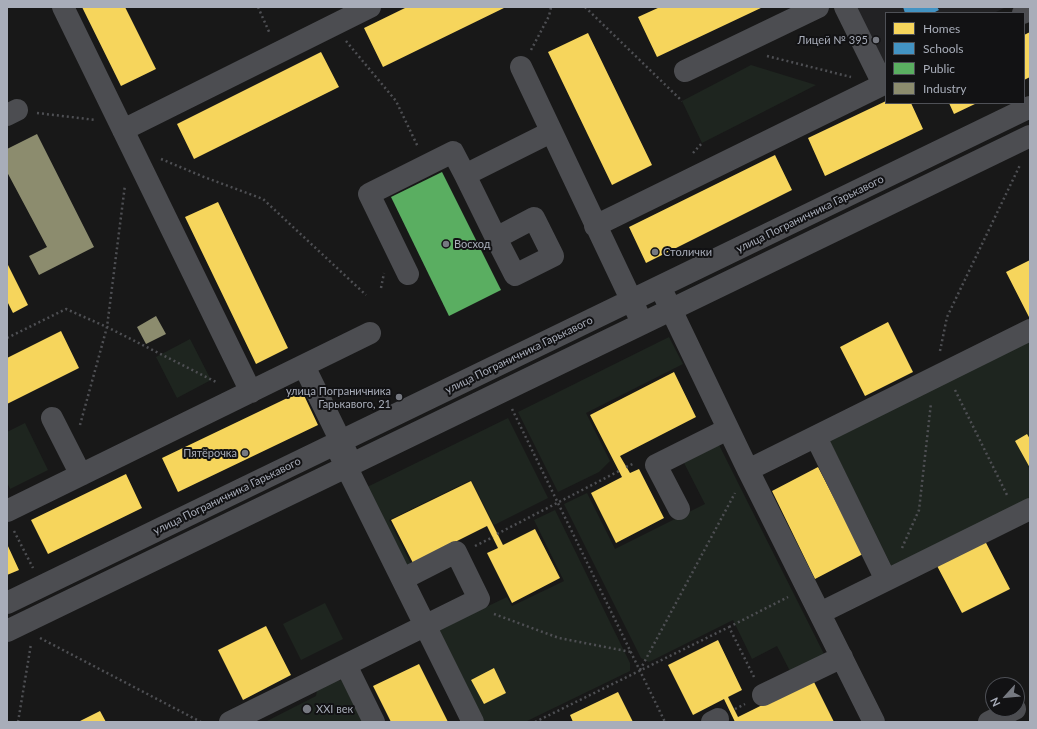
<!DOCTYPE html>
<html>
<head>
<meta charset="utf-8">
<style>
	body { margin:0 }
	#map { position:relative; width:1037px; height:729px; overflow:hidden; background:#181818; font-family:Lato,sans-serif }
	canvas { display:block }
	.frame { position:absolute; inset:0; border:8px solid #a8adb9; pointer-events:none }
	.legend { position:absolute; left:885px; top:12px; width:140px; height:92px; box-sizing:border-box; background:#121214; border:1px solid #4e5056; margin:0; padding:5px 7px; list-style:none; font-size:12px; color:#a8adb9 }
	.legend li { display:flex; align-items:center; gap:8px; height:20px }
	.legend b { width:20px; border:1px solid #4e5056 }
	.north { position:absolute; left:985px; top:677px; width:40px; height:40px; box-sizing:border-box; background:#121214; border:1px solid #4e5056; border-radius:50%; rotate:243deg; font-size:11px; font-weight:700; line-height:16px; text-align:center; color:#a8adb9 }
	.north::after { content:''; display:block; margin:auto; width:14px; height:18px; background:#767981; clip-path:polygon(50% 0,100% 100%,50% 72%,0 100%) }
</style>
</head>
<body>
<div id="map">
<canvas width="1037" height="729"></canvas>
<div class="frame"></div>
<ul class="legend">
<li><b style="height:11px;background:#f6d55c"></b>Homes</li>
<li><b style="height:11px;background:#4393c3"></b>Schools</li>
<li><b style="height:11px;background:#5aae61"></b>Public</li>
<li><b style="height:11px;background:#8c8c6e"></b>Industry</li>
</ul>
<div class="north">N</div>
</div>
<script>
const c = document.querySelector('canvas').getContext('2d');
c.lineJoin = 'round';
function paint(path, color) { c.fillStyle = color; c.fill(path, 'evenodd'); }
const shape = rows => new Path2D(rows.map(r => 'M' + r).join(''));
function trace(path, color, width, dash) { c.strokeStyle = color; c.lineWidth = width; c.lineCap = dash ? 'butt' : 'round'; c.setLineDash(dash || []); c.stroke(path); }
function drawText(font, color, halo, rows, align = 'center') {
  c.font = font + ' Lato,sans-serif'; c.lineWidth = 4; c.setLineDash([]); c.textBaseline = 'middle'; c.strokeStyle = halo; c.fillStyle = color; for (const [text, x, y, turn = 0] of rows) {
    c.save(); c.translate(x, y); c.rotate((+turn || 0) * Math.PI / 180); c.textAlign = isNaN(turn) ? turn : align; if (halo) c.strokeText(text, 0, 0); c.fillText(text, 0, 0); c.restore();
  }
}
const built = shape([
	[850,7,1006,7,994,13,886,13,886,67]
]);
const green = shape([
	[751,65,816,85,702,143,682,101],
	[669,337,683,364,586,413,610,461,599,472,558,492,518,412],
	[1030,338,1030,501,893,569,828,438],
	[190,339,211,380,177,398,156,357],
	[508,418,548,498,494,525,471,480,389,520,413,568,404,572,363,489],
	[25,423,48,470,10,489,7,482,7,432],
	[719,445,825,656,791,673,777,646,752,659,733,620,649,662,641,658,564,504,587,493,615,549,705,504,684,463],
	[555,510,630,663,630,671,525,722,480,722,436,631,507,597,512,606,564,581,534,520],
	[325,603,343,639,301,660,283,624],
	[346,679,362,722,265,722,316,696,317,691,333,682]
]);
const homes = shape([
	[82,7,125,7,156,69,121,86],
	[407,7,506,7,383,67,364,28],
	[660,7,763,7,657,57,638,17],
	[1030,32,1030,77,1024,80,1024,35],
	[588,33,652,165,612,185,548,52],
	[321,52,339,87,194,159,177,124],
	[886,101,886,103,911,103,923,129,825,176,808,138],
	[949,103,977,103,954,114],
	[775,155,792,190,646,263,629,227],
	[218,202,288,348,256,364,185,217],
	[1030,260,1030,319,1006,272],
	[7,263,28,305,13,313,7,301],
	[888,322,913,372,865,396,840,347],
	[61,331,79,368,7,404,7,358],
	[674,372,696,417,620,456,630,473,639,469,664,518,616,543,591,493,622,477,590,415],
	[302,391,318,425,178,492,162,458],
	[1027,434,1030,439,1030,468,1015,441],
	[818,467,863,554,815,579,772,491],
	[126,474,142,508,48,554,31,520],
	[471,481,503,545,535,529,560,578,512,603,487,553,498,548,487,526,413,563,391,520],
	[984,539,1010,589,962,613,936,564],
	[7,544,19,570,7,575],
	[266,626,291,675,243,700,218,650],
	[718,640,742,690,728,697,738,717,813,680,834,722,735,722,724,699,693,715,668,665],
	[419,664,448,722,391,722,373,686],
	[494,668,506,693,484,704,471,680],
	[618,692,633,722,573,722,570,715],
	[100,711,106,722,78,722]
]);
const schools = shape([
	[903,7,937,7,939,10,933,13,905,13]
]);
const public = shape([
	[442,172,501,290,449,316,391,197]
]);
const industry = shape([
	[37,134,94,247,39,275,29,256,47,247,7,172,7,149],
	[156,316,166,334,146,344,137,327]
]);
const path = shape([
	[258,7,270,34],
	[585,7,682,101],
	[346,41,396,101,418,147],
	[531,50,549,16,551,7],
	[767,56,851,77],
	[37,113,96,120],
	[693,153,702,143],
	[161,159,204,177,263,199,366,295],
	[381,288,384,273],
	[7,338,66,309,107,327,218,383],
	[940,351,947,317,1020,165],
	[955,390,1008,497],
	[512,409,665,722],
	[80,425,107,327,125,185],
	[626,467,635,463],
	[14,531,33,568],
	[497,534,619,471],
	[475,546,493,537],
	[902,548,919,510,931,403],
	[494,614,559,638,631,652],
	[729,627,788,597],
	[40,638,201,722],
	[640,670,735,493],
	[735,709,745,704],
	[18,722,31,644],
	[535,722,729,627,754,677]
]);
const minor = shape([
	[63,7,251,392],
	[845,7,883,84],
	[1023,13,1030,10],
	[521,67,638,314],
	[685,71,818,7],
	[7,115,17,110],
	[123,130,370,7],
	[465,175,496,238,515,275,553,256,534,218,496,238],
	[595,226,886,83],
	[408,274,369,194,453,152,465,175,551,132],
	[665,297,748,470,874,722],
	[304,366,347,454],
	[52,418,81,475],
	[816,437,886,580],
	[340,454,473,722],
	[748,470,1030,330],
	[679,509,656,465,728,429],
	[7,511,370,333],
	[7,603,1030,107],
	[820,613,1030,509],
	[7,631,1030,136],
	[346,665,374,722],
	[763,695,842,657],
	[230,722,479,599,456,552,403,579],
	[712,722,718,719],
	[989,722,1015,709]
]);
const markers = [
	[876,40,4,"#767981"],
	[446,244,4,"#767981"],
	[655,252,4,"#767981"],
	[399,397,4,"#767981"],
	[245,453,4,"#767981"],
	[307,709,5,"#767981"]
];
const poiNames = [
	["Лицей № 395",868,40],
	["Восход",454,244,"left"],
	["Столички",663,252,"left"],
	["улица Пограничника",391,391],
	["Гарькавого, 21",391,404],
	["Пятёрочка",237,453],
	["XXI век",316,709,"left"]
];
const streetNames = [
	["улица Пограничника Гарькавого",810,214,-26],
	["улица Пограничника Гарькавого",519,355,-26],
	["улица Пограничника Гарькавого",227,496,-26]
];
paint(built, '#222224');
paint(green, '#1e251f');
paint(homes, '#f6d55c');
paint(schools, '#4393c3');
paint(public, '#5aae61');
paint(industry, '#8c8c6e');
trace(path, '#4e4f53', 2.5, [2, 3]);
trace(minor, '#4c4d51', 22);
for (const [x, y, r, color] of markers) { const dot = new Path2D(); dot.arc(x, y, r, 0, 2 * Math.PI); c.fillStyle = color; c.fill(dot); trace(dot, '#121214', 1.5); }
drawText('11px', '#a8adb9', '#121214', poiNames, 'right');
drawText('11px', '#a8adb9', '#121214', streetNames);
</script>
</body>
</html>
